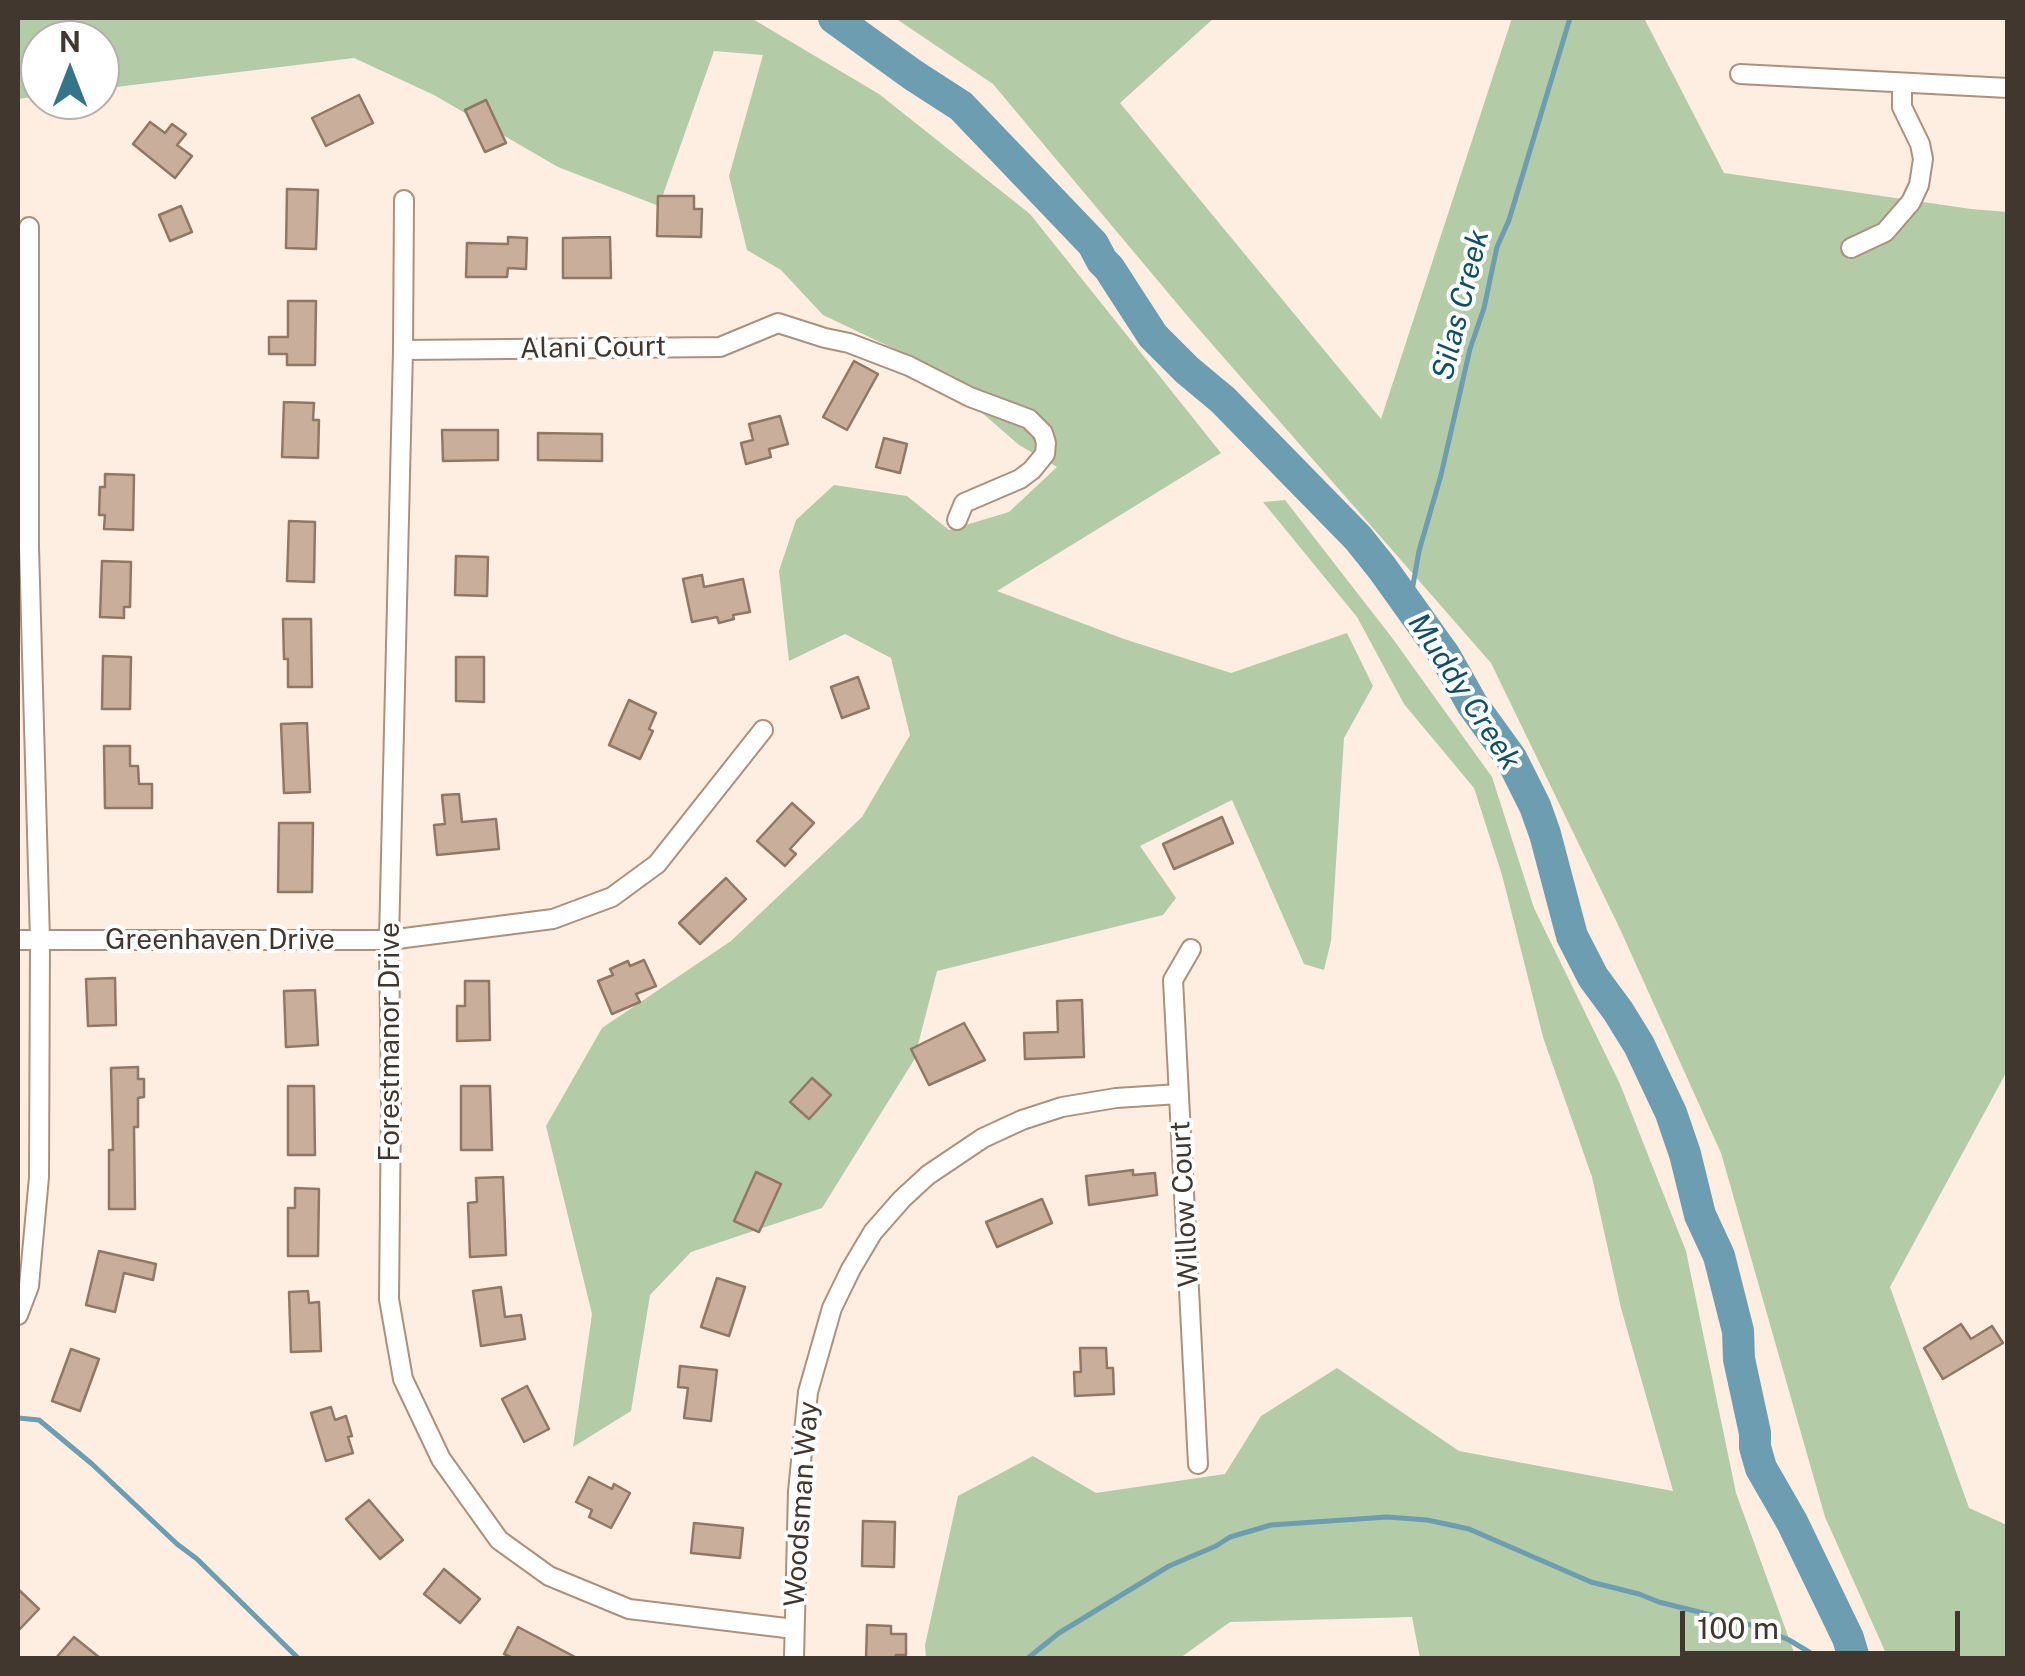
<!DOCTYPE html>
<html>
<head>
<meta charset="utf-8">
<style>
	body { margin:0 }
	#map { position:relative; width:2025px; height:1676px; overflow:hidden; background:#feede1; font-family:"Public Sans",sans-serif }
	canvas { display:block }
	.frame { position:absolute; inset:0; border:20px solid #41372e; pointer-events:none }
	.north { position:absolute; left:20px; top:20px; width:100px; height:100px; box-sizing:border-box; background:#fff; border:2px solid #b3afab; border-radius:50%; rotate:0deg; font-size:28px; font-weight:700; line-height:40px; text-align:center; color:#41372e }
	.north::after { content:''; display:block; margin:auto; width:35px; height:45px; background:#357589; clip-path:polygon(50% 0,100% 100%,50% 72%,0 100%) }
	.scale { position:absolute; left:1680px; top:1611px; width:280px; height:45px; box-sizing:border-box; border:5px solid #41372e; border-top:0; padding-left:12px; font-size:30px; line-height:35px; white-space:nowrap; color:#41372e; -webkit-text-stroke:8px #fff; paint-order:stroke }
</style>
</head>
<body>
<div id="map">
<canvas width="2025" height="1676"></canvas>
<div class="frame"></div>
<div class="north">N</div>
<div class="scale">100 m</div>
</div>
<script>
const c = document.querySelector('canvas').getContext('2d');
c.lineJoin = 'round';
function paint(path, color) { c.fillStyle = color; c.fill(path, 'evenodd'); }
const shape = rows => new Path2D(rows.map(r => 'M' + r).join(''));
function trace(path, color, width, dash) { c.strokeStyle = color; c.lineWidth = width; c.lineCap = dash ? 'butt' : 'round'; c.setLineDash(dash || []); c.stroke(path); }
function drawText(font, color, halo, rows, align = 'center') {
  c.font = font + ' "Public Sans",sans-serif'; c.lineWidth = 8; c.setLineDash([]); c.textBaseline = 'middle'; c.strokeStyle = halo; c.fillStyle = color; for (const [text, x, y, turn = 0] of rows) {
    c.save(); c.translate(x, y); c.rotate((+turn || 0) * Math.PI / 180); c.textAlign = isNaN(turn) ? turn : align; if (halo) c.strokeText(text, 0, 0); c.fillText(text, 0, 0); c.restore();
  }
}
const green = shape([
	[18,18,751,18,879,94,1030,214,1221,453,997,591,1124,639,1231,673,1347,633,1373,686,1344,738,1331,941,1324,970,1304,964,1232,800,1140,846,1176,898,1163,915,937,971,914,1060,822,1208,691,1252,650,1295,631,1411,573,1447,592,1314,546,1126,602,1028,731,941,862,817,910,735,891,658,845,634,789,661,779,571,796,520,834,485,907,496,949,530,1009,512,1057,467,1019,445,926,364,823,315,781,270,747,250,729,176,763,55,714,51,659,206,558,167,434,95,354,58,100,89,100,40,40,40,40,96,18,99],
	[895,18,1214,18,1120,103,1381,419,1512,18,1644,18,1724,173,1971,209,2007,212,2007,1071,1890,1287,1969,1508,2007,1525,2007,1658,1888,1658,1825,1517,1721,1153,1620,929,1491,663,1190,319,993,84],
	[1285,500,1393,639,1492,777,1534,908,1620,1084,1686,1251,1736,1493,1796,1658,1420,1658,1412,1617,1230,1622,1180,1658,926,1658,925,1645,958,1496,1033,1456,1096,1493,1225,1474,1261,1416,1337,1368,1459,1451,1673,1491,1621,1308,1592,1177,1543,1037,1502,875,1474,788,1404,704,1357,617,1263,502]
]);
const stream = shape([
	[1409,608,1419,551,1441,475,1470,349,1484,308,1497,247,1509,220,1570,18],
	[18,1418,39,1420,92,1464,177,1544,197,1559,298,1658],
	[1028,1658,1059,1633,1169,1566,1216,1546,1230,1537,1271,1525,1387,1517,1427,1520,1469,1529,1591,1582,1639,1594,1659,1602,1755,1626,1789,1640,1819,1658]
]);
const river = shape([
	[834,18,913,75,961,106,1093,244,1102,261,1109,268,1153,336,1187,370,1223,400,1358,538,1382,568,1445,656,1472,704,1511,758,1535,806,1545,834,1572,936,1593,977,1618,1011,1639,1045,1671,1113,1685,1154,1700,1215,1719,1256,1738,1331,1739,1359,1755,1433,1755,1447,1761,1468,1792,1522,1848,1638,1854,1658]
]);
const building = shape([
	[359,95,373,123,326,146,312,118,359,95],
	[486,100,506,143,485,152,465,110,486,100],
	[150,122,165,133,172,124,186,134,177,145,192,156,175,178,133,144,150,122],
	[287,189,318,190,316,249,286,248,287,189],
	[658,196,694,196,694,209,702,209,701,237,657,236,658,196],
	[181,206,192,232,170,241,159,215,181,206],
	[508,237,527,238,526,269,508,268,507,277,466,277,467,243,508,244,508,237],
	[610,237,611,278,563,278,563,238,610,237],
	[288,301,316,301,315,365,287,365,287,354,269,354,269,337,288,337,288,301],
	[854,361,878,374,847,430,823,417,854,361],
	[284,402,314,403,313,420,319,420,318,458,282,457,284,402],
	[780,416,788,444,769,449,771,457,746,464,741,443,753,440,749,424,780,416],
	[442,430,498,430,498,460,443,461,442,430],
	[538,433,602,434,602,461,538,460,538,433],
	[884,438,907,444,900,473,876,467,884,438],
	[105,474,134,475,133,530,104,529,105,515,99,515,100,487,105,487,105,474],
	[289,521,315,522,314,582,287,581,289,521],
	[456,556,488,557,487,596,455,595,456,556],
	[102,561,131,562,130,607,124,607,124,618,100,617,102,561],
	[702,575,704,587,743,579,750,612,733,615,734,619,719,623,717,617,692,622,683,579,702,575],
	[283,619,311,619,312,687,288,687,288,659,284,659,283,619],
	[103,656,131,657,130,709,102,709,103,656],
	[456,657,484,657,484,702,456,701,456,657],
	[858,677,869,708,842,718,831,687,858,677],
	[629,700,656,713,649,729,653,731,640,759,609,745,629,700],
	[307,723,310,792,284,793,281,724,307,723],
	[104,746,130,746,130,766,138,766,139,784,152,784,152,808,105,808,104,746],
	[459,794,462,822,496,819,499,849,437,855,434,825,445,824,442,795,459,794],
	[792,803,814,823,790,849,796,854,785,866,757,841,792,803],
	[1222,817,1233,843,1174,869,1163,844,1222,817],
	[279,823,313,823,312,892,278,892,279,823],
	[726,878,746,899,700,944,679,923,726,878],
	[644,960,656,986,636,994,640,1002,612,1014,598,981,613,975,610,969,628,961,630,966,644,960],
	[115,978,116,1025,88,1026,86,979,115,978],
	[465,981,489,981,490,1040,457,1041,457,1006,465,1006,465,981],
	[315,990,318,1045,286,1047,284,991,315,990],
	[1082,1000,1084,1057,1025,1059,1024,1033,1058,1032,1057,1001,1082,1000],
	[964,1023,985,1060,929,1085,911,1049,964,1023],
	[138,1067,138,1079,144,1079,144,1097,138,1098,138,1127,134,1127,135,1209,109,1209,109,1150,113,1150,111,1068,138,1067],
	[812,1078,831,1095,809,1119,790,1102,812,1078],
	[288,1086,314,1086,315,1155,288,1155,288,1086],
	[461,1086,490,1086,492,1150,461,1150,461,1086],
	[1133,1170,1133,1175,1155,1173,1157,1195,1089,1205,1086,1176,1133,1170],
	[756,1172,781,1184,759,1232,734,1221,756,1172],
	[503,1177,506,1255,470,1257,468,1203,477,1202,476,1178,503,1177],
	[295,1188,319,1189,318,1256,288,1256,288,1208,295,1208,295,1188],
	[1042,1199,1052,1223,997,1247,986,1222,1042,1199],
	[99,1251,156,1264,153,1280,124,1273,115,1312,86,1305,99,1251],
	[717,1278,745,1287,729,1336,701,1327,717,1278],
	[501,1287,505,1317,521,1315,525,1339,481,1346,473,1291,501,1287],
	[308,1291,309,1303,319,1302,321,1351,291,1352,289,1292,308,1291],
	[1961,1324,1971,1339,1992,1326,2003,1343,1943,1379,1924,1348,1961,1324],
	[1080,1348,1106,1348,1107,1368,1113,1368,1114,1394,1075,1396,1074,1372,1081,1372,1080,1348],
	[71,1349,99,1359,80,1411,52,1401,71,1349],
	[680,1366,717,1370,711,1421,684,1418,688,1388,678,1387,680,1366],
	[527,1386,549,1429,524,1442,502,1399,527,1386],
	[331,1407,335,1420,346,1416,352,1436,348,1437,353,1453,326,1461,311,1413,331,1407],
	[589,1477,612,1489,614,1484,630,1493,611,1528,589,1517,592,1510,576,1502,589,1477],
	[369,1500,403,1540,380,1559,346,1519,369,1500],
	[863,1521,895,1522,894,1567,862,1566,863,1521],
	[694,1523,743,1528,740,1558,691,1553,694,1523],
	[444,1569,480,1599,460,1623,424,1594,444,1569],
	[18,1589,39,1609,18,1631,18,1589],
	[867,1625,891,1626,891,1634,906,1634,906,1655,896,1655,895,1658,866,1658,867,1625],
	[518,1627,577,1658,513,1658,504,1654,518,1627],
	[74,1637,100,1658,56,1658,74,1637]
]);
const minor = shape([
	[1740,74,2008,88],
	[404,200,403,350,389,940,391,1105,389,1299,403,1379,441,1459,499,1540,549,1576,629,1609,794,1629],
	[1851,248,1885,232,1911,202,1919,185,1923,159,1920,144,1902,107,1902,83],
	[403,350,720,347,778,323,825,338,849,343,909,366,970,397,1029,419,1043,433,1046,443,1045,454,1032,470,1020,479,964,503,957,520],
	[18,940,389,940,553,919,612,897,657,864,763,730],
	[1191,949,1173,980,1198,1464],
	[18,1315,29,1286,39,1177,40,940,29,547,29,227],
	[794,1658,798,1491,808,1392,832,1308,851,1269,873,1232,902,1199,928,1175,983,1138,1022,1120,1062,1107,1116,1098,1179,1094]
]);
const streetNames = [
	["Alani Court",593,348,-1],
	["Greenhaven Drive",220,940],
	["Forestmanor Drive",390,1042,-90],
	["Willow Court",1185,1204,-93],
	["Woodsman Way",802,1504,-86]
];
const waterNames = [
	["Silas Creek",1461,305,-76],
	["Muddy Creek",1464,692,57]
];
paint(green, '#b3cba7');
trace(stream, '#6d9db1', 5);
trace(river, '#6d9db1', 32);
paint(building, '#c9af9b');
trace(building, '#907865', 2.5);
trace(minor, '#ab917e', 22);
trace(minor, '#fff', 18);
drawText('28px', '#41372e', '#fff', streetNames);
drawText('italic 30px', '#105167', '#fff', waterNames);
</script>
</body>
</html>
